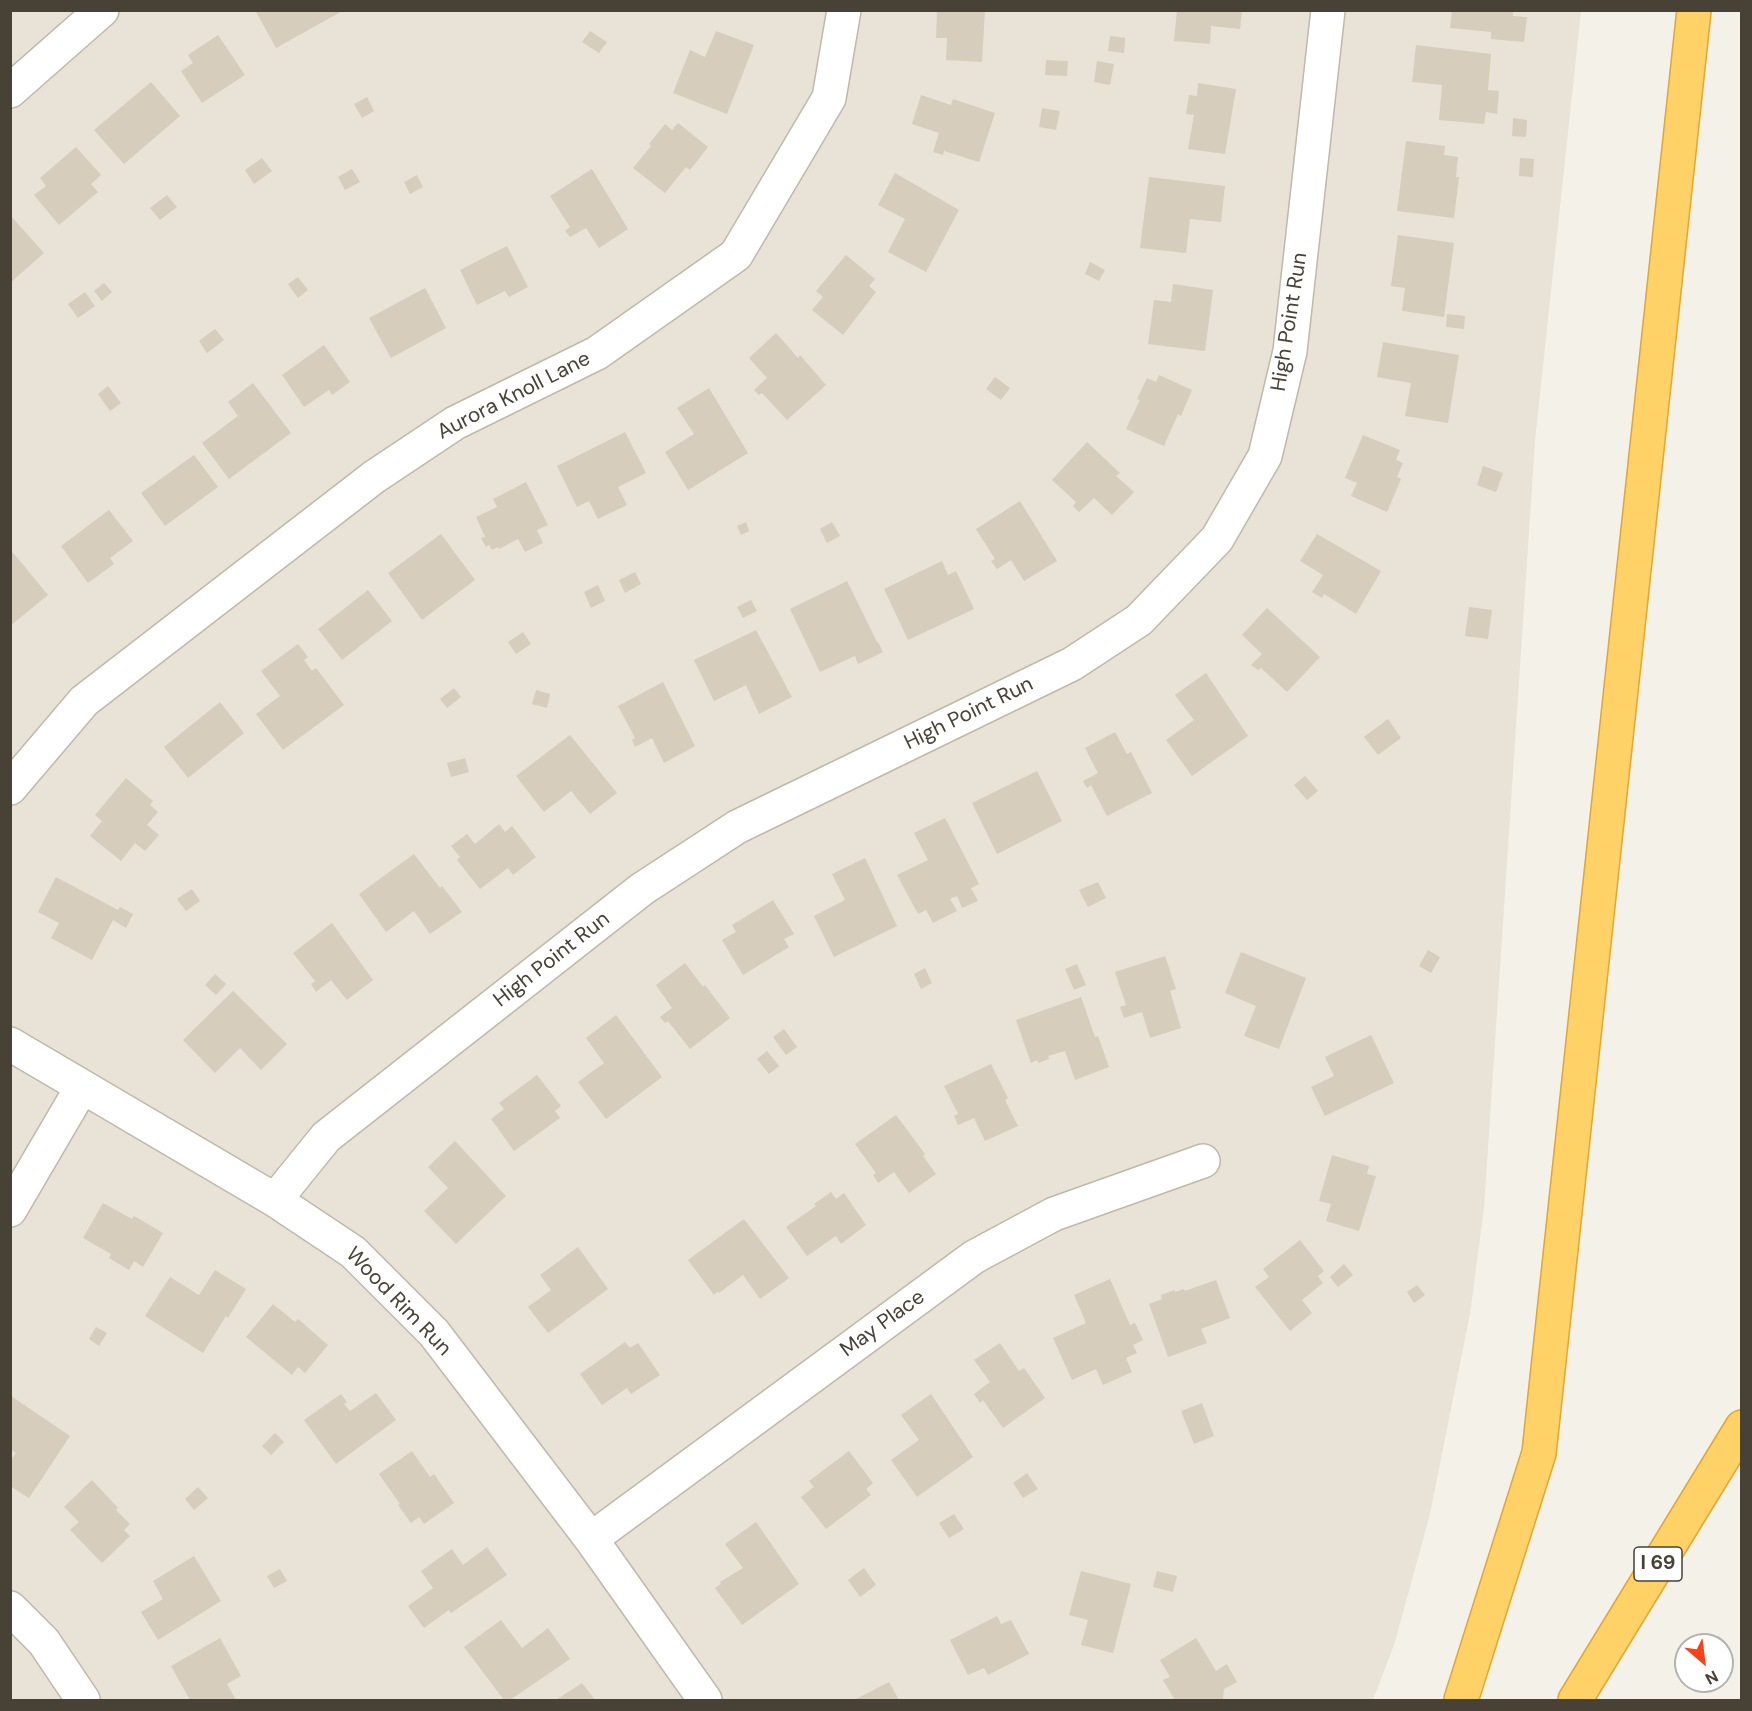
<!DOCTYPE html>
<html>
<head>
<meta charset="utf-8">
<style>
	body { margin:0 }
	#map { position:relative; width:1752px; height:1711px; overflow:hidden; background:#f4f1e8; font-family:"DM Sans",sans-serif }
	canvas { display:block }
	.frame { position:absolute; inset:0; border:12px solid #474136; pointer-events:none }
	.north { position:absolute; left:1674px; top:1633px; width:60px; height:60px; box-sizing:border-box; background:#fff; border:2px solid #b5b3af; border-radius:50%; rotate:152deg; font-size:16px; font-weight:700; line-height:24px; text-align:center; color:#474136 }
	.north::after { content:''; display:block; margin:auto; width:21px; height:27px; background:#fc4116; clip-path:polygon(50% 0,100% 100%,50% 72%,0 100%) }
</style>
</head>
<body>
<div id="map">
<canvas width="1752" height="1711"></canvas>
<div class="frame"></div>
<div class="north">N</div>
</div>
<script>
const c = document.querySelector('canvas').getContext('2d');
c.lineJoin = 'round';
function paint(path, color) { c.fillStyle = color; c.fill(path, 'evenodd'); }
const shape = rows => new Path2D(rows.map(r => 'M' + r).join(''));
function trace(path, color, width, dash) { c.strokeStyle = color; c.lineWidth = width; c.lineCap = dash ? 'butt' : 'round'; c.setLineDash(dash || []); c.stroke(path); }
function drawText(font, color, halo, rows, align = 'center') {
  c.font = font + ' "DM Sans",sans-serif'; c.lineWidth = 4.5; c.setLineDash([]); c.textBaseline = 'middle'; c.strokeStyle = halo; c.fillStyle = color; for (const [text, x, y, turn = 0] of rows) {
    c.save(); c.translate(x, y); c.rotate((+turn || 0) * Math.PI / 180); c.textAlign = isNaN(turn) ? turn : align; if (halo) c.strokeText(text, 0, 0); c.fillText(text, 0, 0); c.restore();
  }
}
const residential = shape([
	[11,11,1581,11,1535,441,1484,1208,1470,1314,1430,1514,1395,1642,1373,1700,11,1700]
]);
const building = shape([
	[255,10,344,10,276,48],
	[937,10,985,10,982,62,946,60,947,38,936,38],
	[1177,10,1242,10,1240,29,1211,26,1210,44,1174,41],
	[1452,10,1513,10,1513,16,1527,17,1524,42,1491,39,1491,32,1450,28],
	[590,31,607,42,599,53,582,42],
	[716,31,754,45,727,114,673,93,690,50,705,57],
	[218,35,245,75,202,103,181,71,193,63,188,55],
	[1110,36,1125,38,1124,53,1108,51],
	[1416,45,1491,54,1488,90,1499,91,1497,114,1486,112,1484,124,1439,120,1442,85,1412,82],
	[1046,60,1068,61,1067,76,1045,75],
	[1097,61,1114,64,1110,85,1094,82],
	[151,82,180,116,124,164,94,130],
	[1198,83,1236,89,1225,154,1188,149,1194,115,1186,114,1189,95,1197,96],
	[921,95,951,105,953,99,995,113,979,162,944,151,943,155,933,152,939,133,912,124],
	[367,97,374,111,362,118,354,104],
	[1042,108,1060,111,1056,130,1039,127],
	[1513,118,1527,120,1526,137,1512,136],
	[678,123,708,147,690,170,686,167,665,193,633,168,651,146,649,144,665,124,672,130],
	[1406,141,1445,146,1444,155,1458,157,1456,177,1459,177,1454,218,1397,211],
	[76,147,101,175,91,184,98,192,59,225,34,195,46,186,40,178],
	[262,158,272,171,254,184,245,170],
	[1520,158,1534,159,1533,177,1519,176],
	[352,169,360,182,345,190,338,177],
	[592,169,628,229,599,248,586,228,570,237,565,231,570,227,550,196],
	[895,173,959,210,926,272,888,252,905,219,878,205],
	[417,175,423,187,410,194,404,182],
	[1149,177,1225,186,1221,222,1190,219,1186,253,1140,248],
	[167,195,177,207,160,220,150,208],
	[10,215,44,253,10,283],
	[1398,235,1454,243,1444,317,1402,311,1405,288,1391,286],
	[507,246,528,287,509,297,505,291,477,305,460,270],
	[846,255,875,279,869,286,876,292,843,335,812,310,823,297,816,291],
	[1090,262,1105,270,1099,281,1085,274],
	[298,277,308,290,298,298,288,284],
	[104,283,112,292,102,301,94,291],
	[1173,284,1213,290,1205,351,1148,344,1154,300,1171,302],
	[425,288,446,328,391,358,369,318],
	[85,292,95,306,78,318,68,304],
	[1447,314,1465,316,1464,329,1446,327],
	[215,329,224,340,207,353,199,341],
	[776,333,798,358,800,355,826,385,787,420,762,393,759,395,754,390,767,378,749,358],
	[1383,342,1459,355,1448,423,1405,416,1411,383,1377,377],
	[324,345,350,382,332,395,329,390,304,407,282,375],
	[1159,375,1192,390,1181,416,1178,414,1164,446,1126,429,1140,400,1137,399,1147,378,1156,382],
	[995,377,1010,388,1001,400,986,389],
	[253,383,291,433,229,479,202,443,238,416,228,402],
	[108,386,121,403,110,411,98,394],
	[709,388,748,453,688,490,665,452,694,434,677,408],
	[625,432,646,473,618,487,627,505,598,519,589,501,577,507,557,466],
	[1363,435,1400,450,1396,460,1403,463,1397,477,1401,479,1387,512,1351,496,1357,483,1345,478],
	[1087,442,1120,473,1116,476,1134,492,1112,515,1094,498,1079,512,1073,506,1076,502,1052,480],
	[194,455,218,487,165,526,141,493],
	[1483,466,1503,473,1496,492,1477,485],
	[526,482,548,525,537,530,543,543,525,552,518,539,499,549,498,547,492,550,489,545,486,547,481,538,485,537,476,517,497,507,493,499],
	[1020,501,1057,561,1024,581,1011,560,997,569,991,561,995,559,976,529],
	[109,510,133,541,110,558,114,564,88,583,61,546],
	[746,522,749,531,741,535,737,526],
	[832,522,840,536,827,543,820,529],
	[441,534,475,580,422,620,388,573],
	[1317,534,1381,571,1356,614,1324,594,1322,598,1312,592,1323,575,1300,561],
	[10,549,48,595,10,626],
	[942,561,948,575,956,571,974,609,908,640,884,589],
	[635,572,641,584,625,593,619,580],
	[847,581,877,642,878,642,883,652,858,664,855,656,820,672,790,609],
	[598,585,605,601,591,608,584,592],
	[368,590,392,621,342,660,318,629],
	[751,600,757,611,743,618,737,607],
	[1469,607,1492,610,1488,639,1465,636],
	[1267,608,1320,657,1287,692,1261,668,1258,670,1251,665,1262,654,1242,635],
	[756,630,792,697,759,714,746,685,714,701,694,660],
	[523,632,531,644,516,654,508,642],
	[298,644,308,657,304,660,312,671,316,668,344,705,283,750,256,714,280,696,261,671],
	[1206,673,1248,736,1192,776,1166,740,1194,720,1175,695],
	[663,682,695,746,664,763,652,738,635,747,632,740,635,738,618,706],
	[454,688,461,697,447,708,440,699],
	[536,690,550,694,547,708,532,704],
	[220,702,244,733,188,778,164,747],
	[1388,719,1401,738,1378,755,1364,737],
	[1115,732,1127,754,1131,752,1152,793,1107,816,1091,785,1087,788,1083,781,1098,773,1085,748],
	[570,735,617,793,590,814,571,791,544,812,516,776],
	[465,758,469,772,451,777,447,763],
	[1037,771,1062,821,997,854,972,803],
	[1305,776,1318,791,1307,800,1294,785],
	[126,778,153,801,150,805,158,812,147,825,159,835,145,851,135,843,121,861,90,836,102,821,95,815],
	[945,818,979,884,971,888,978,901,962,908,957,896,950,899,957,911,933,923,926,910,918,914,897,875,928,860,914,833],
	[499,824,505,832,512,826,536,857,513,875,508,868,480,889,457,860,460,857,451,846,467,834,475,844],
	[414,854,440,888,442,886,462,912,430,934,414,911,386,932,359,894],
	[865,858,897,926,834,957,814,916,845,900,832,874],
	[56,877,118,910,120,907,133,914,126,928,113,920,92,960,51,938,59,923,38,912],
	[1098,882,1106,898,1088,907,1079,890],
	[192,889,200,901,186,911,177,899],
	[773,900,794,934,784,939,789,947,743,975,722,940,736,932,732,925],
	[332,923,373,980,347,1000,331,980,316,992,311,984,315,981,293,953],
	[1428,950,1440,957,1431,973,1419,966],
	[1241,952,1306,978,1279,1049,1244,1036,1256,1006,1225,993],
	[1165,956,1176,989,1170,991,1181,1028,1150,1038,1142,1012,1124,1018,1120,1007,1126,1005,1115,972],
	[685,963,703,987,705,985,730,1018,690,1049,668,1021,665,1023,660,1017,672,1008,656,985],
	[1077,964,1086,985,1074,990,1065,969],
	[925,968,932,983,921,989,914,974],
	[215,974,226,984,216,995,205,985],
	[233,991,287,1044,261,1070,240,1048,215,1073,183,1040],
	[1081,997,1095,1037,1098,1036,1109,1067,1075,1080,1065,1051,1048,1056,1049,1059,1038,1063,1037,1060,1031,1063,1016,1020],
	[616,1015,662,1077,606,1119,578,1082,604,1063,586,1038],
	[784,1029,797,1047,786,1055,773,1037],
	[1371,1035,1394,1083,1325,1116,1311,1087,1334,1076,1325,1057],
	[767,1051,779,1066,769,1074,757,1059],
	[991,1064,1008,1098,1005,1100,1018,1126,985,1141,974,1118,958,1125,954,1116,958,1114,944,1086],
	[537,1075,561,1106,555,1111,560,1118,514,1151,491,1119,504,1109,499,1103],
	[896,1115,925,1154,923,1156,936,1174,909,1193,894,1172,878,1183,873,1175,876,1173,855,1144],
	[455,1141,506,1196,456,1244,424,1211,448,1188,428,1167],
	[1332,1155,1369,1166,1367,1174,1376,1176,1359,1231,1326,1221,1331,1204,1319,1201],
	[831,1192,836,1199,844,1193,866,1225,841,1244,836,1236,807,1256,786,1227,816,1206,814,1204],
	[103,1203,132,1219,134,1216,163,1233,143,1267,134,1261,129,1270,109,1258,111,1254,83,1238],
	[744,1219,789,1278,760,1299,743,1275,719,1293,718,1291,714,1295,688,1260],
	[1300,1240,1324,1271,1318,1276,1323,1283,1302,1300,1312,1313,1290,1331,1255,1287,1269,1277,1263,1269],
	[578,1247,608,1289,548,1333,528,1307,551,1290,540,1275],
	[1344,1264,1353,1275,1338,1287,1330,1277],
	[215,1270,246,1289,228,1318,226,1316,203,1353,145,1316,170,1277,199,1295],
	[1110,1279,1130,1325,1135,1323,1143,1340,1133,1345,1137,1353,1126,1358,1132,1372,1103,1385,1096,1369,1072,1380,1053,1338,1086,1323,1074,1295],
	[1216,1280,1230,1318,1201,1329,1207,1343,1168,1357,1149,1304,1162,1299,1161,1295,1175,1290,1175,1292,1184,1289,1185,1291],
	[1417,1285,1425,1295,1414,1303,1407,1292],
	[273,1304,295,1322,298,1319,328,1345,305,1373,298,1367,292,1375,246,1337],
	[96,1327,107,1333,99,1346,89,1339],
	[625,1342,630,1348,638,1343,660,1375,631,1394,627,1388,602,1405,580,1374],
	[1000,1343,1019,1371,1024,1368,1045,1398,1003,1428,983,1400,980,1403,974,1394,990,1382,974,1360],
	[376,1393,396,1420,336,1464,304,1420,341,1394,347,1402,344,1404,350,1411],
	[931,1394,973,1457,917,1497,891,1460,919,1440,901,1415],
	[11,1396,70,1436,29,1498,10,1486,10,1461,16,1453,10,1449],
	[1202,1403,1214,1436,1194,1444,1181,1411],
	[275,1433,284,1442,271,1455,262,1446],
	[412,1451,430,1477,434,1474,454,1503,424,1524,419,1517,411,1523,398,1505,400,1504,379,1474],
	[849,1451,873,1483,866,1489,871,1495,826,1529,801,1497,814,1487,809,1481],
	[1027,1473,1038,1489,1023,1498,1013,1483],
	[92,1480,118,1508,116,1510,130,1524,124,1530,130,1536,102,1563,70,1530,79,1522,64,1507],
	[198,1487,208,1498,194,1510,185,1499],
	[954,1514,964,1529,949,1538,939,1523],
	[756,1522,799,1584,742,1625,715,1588,721,1584,720,1582,743,1568,725,1544],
	[487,1547,507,1575,451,1613,449,1610,424,1628,408,1606,433,1588,421,1571,452,1549,463,1565],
	[194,1556,221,1601,158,1640,141,1612,163,1599,153,1581],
	[864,1568,876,1585,860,1597,848,1580],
	[280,1569,287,1581,274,1588,267,1576],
	[1081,1571,1131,1584,1113,1653,1081,1645,1088,1620,1069,1615],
	[1157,1571,1177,1576,1173,1592,1153,1587],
	[997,1616,1001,1624,1011,1620,1029,1654,988,1675,984,1668,968,1675,950,1640],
	[501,1620,522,1648,548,1628,570,1659,510,1700,504,1700,464,1647],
	[220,1638,241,1676,227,1684,236,1700,190,1700,171,1666],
	[1196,1638,1216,1671,1227,1664,1237,1682,1224,1689,1223,1699,1221,1700,1175,1700,1163,1680,1170,1677,1160,1660],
	[889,1682,899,1700,854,1700],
	[582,1683,595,1700,556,1700]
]);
const minor = shape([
	[10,91,102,10],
	[10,788,84,701,374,477,455,423,597,353,736,255,829,98,844,10],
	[10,1044,275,1200,353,1252,434,1333,591,1539,705,1700],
	[275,1200,326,1137,642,889,737,827,1072,664,1139,620,1217,539,1265,456,1290,351,1328,10],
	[10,1210,82,1087],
	[591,1539,974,1257,1054,1214,1203,1161],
	[10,1608,44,1642,83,1700]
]);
const motorway = shape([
	[1461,1700,1539,1453,1694,10],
	[1575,1700,1742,1427]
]);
const shields = [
	[1658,1564,48]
];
const shieldNames = [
	["I 69",1658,1564]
];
const streetNames = [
	["High Point Run",1290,322,-81],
	["Aurora Knoll Lane",514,396,-27],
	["High Point Run",969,714,-26],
	["High Point Run",552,960,-38],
	["Wood Rim Run",398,1302,46],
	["May Place",883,1324,-36]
];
paint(residential, '#e8e3d6');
paint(building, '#d6cdbd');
trace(minor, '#c0b9aa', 36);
trace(motorway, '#e0a736', 36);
trace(minor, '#fff', 33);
trace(motorway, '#ffd268', 33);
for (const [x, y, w] of shields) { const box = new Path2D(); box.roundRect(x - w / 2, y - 17, w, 34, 4.5); c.fillStyle = '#fff'; c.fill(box); trace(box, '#474136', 1.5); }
drawText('bold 20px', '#474136', null, shieldNames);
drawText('21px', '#474136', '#fff', streetNames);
</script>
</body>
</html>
